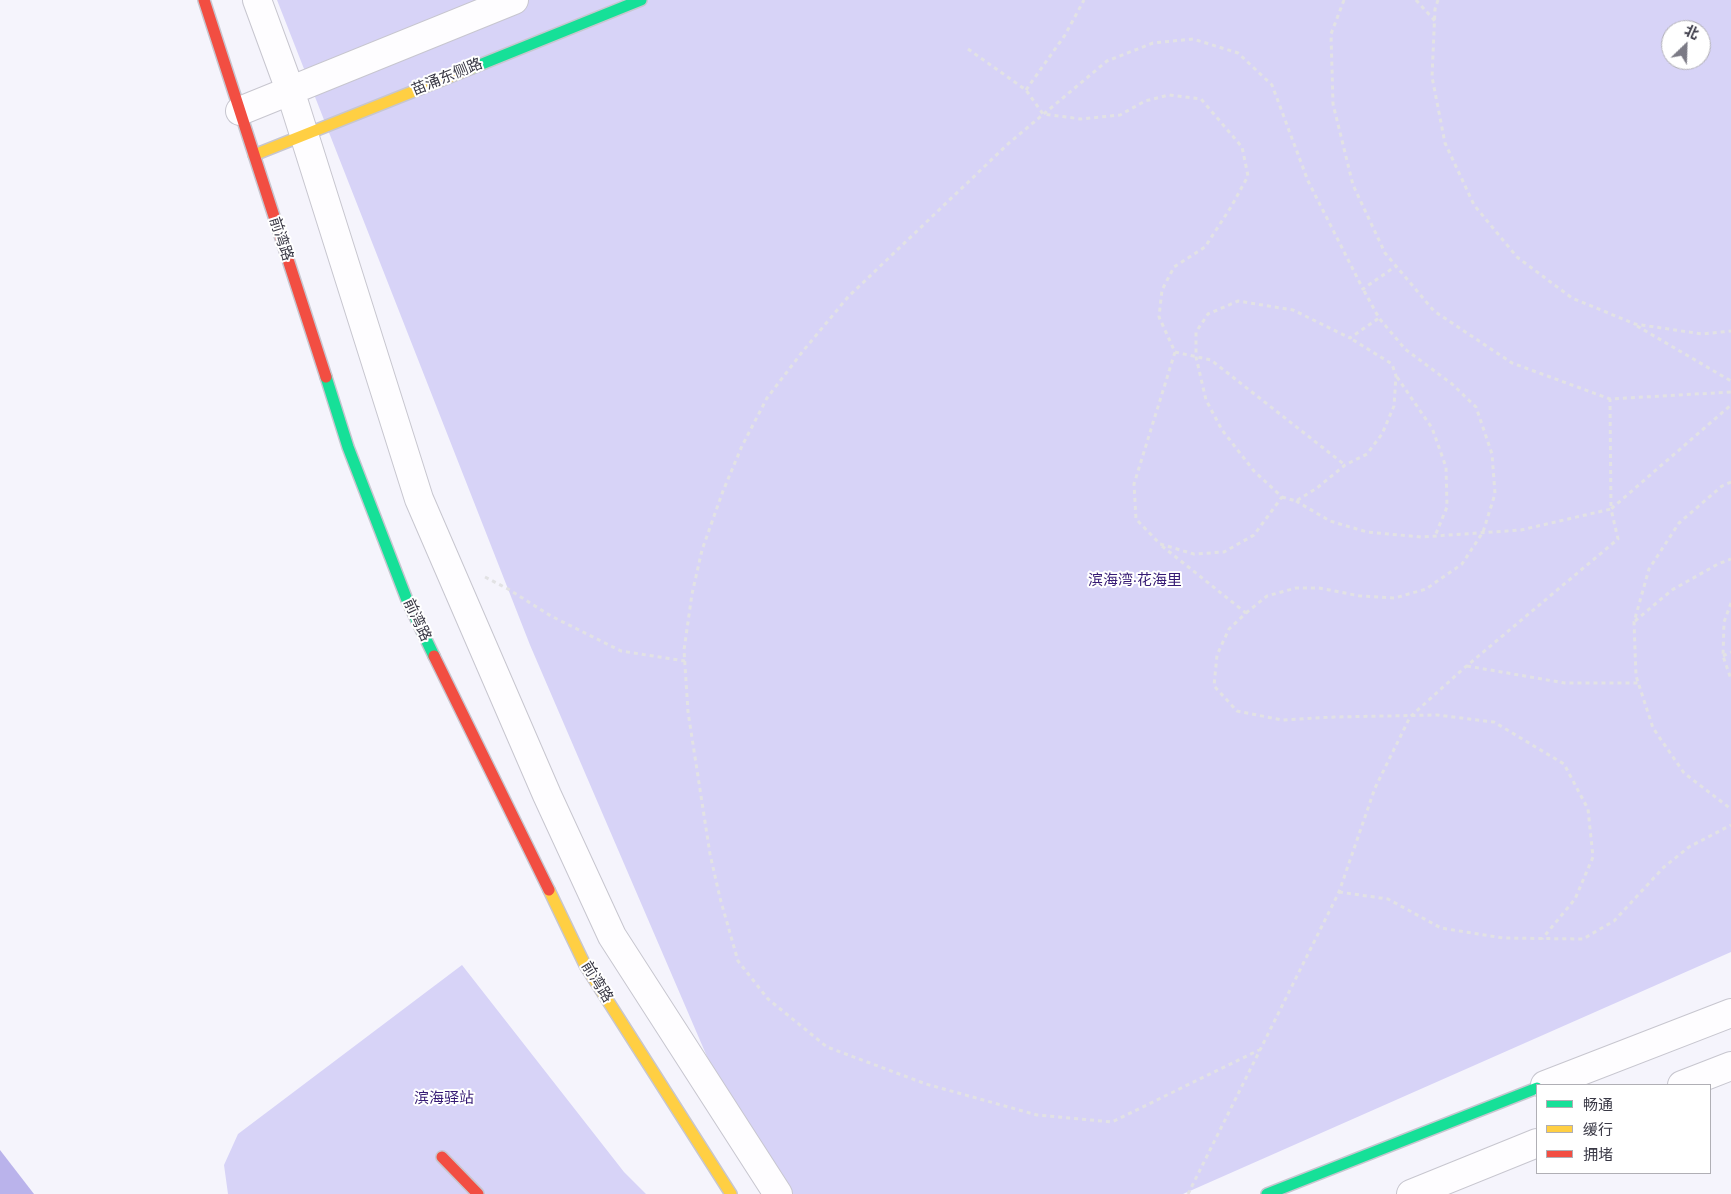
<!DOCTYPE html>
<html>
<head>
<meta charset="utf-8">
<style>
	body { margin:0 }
	#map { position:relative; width:1731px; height:1194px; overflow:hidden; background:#f5f4fc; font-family:Montserrat,"Noto Sans SC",sans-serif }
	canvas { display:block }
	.legend { position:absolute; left:1536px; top:1084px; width:175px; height:90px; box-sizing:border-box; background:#fff; border:1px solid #b0afb5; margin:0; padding:6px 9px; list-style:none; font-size:15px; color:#393845 }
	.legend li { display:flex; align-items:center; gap:10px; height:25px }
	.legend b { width:25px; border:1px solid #b0afb5 }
	.north { position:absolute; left:1661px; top:20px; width:50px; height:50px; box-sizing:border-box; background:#fff; border:1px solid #b0afb5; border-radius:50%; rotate:24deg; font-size:14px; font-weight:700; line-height:20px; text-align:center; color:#393845 }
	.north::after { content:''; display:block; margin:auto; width:18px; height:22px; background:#7b7a85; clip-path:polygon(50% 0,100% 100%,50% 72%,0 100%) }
</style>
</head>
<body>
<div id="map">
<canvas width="1731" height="1194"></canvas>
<ul class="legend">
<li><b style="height:6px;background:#16e098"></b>畅通</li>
<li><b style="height:6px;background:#ffcf43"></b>缓行</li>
<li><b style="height:6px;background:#f24e42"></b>拥堵</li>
</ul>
<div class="north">北</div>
</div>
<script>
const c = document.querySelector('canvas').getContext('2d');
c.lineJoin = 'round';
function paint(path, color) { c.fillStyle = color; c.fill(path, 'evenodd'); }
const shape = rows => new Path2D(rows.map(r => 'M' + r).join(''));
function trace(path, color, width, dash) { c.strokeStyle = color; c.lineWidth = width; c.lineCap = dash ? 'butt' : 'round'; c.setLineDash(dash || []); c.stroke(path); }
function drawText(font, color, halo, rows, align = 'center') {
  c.font = font + ' Montserrat,"Noto Sans SC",sans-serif'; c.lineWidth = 4; c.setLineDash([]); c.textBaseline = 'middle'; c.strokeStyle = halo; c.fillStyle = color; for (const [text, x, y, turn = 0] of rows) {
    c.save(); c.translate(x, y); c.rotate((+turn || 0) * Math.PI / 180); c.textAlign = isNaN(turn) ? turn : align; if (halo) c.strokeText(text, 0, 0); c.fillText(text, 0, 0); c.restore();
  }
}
const green = shape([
	[277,0,1731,0,1731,952,1183,1194,788,1194,739,1131,530,645],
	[1671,30,1701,30,1701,60,1671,60],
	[462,965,624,1172,646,1194,228,1194,224,1165,238,1134]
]);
const water = shape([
	[0,1150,34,1194,0,1194]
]);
const path = shape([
	[1344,0,1331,34,1333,104,1353,185,1385,253,1434,311,1512,363,1610,399,1731,392],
	[1416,0,1435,21],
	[1438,0,1435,9,1432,77,1445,143,1474,205,1517,257,1572,298,1635,324,1702,334,1731,331],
	[968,49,1026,90,1043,114,1081,119,1120,115,1145,101,1169,95,1201,99,1242,147,1248,176,1231,207,1205,247,1174,267,1162,290,1159,317,1175,352,1134,484,1136,519,1160,544,1194,554,1224,552,1254,535,1282,497,1254,471,1222,430,1206,400,1196,357,1196,332,1208,314,1238,301,1293,310,1350,338,1379,318,1363,289],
	[1026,90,1065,35,1084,0],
	[1637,326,1731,381],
	[1175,352,1211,360,1345,465],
	[1397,377,1432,428,1446,467,1447,507,1435,536],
	[1731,482,1722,486,1679,523,1649,569,1634,622,1636,676,1653,728,1684,773,1731,809],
	[1282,497,1296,501,1317,488,1345,465,1367,454,1382,434,1394,406,1396,376,1392,364,1350,338],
	[1296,501,1330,521,1367,532,1421,537,1521,530,1611,509,1610,399],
	[1162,546,1246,613,1229,629,1217,655,1214,686,1237,711,1282,720,1334,717,1437,715,1494,722,1564,764,1588,809,1593,857,1575,899,1542,939],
	[485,577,508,589,551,616,621,651,685,661],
	[1731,603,1724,622,1723,656,1731,679],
	[1635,621,1672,590,1718,564,1731,559],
	[1723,656,1731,652],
	[1467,666,1565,683,1638,683],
	[1339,892,1388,899,1441,928,1503,938,1583,939,1614,921,1664,867,1689,847,1731,825],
	[1261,1049,1112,1122,1037,1115,926,1084,827,1047,768,999,738,961,720,898,710,854,688,712,684,650,692,594,702,550,723,491,742,446,767,398,803,351,848,297,1009,143,1107,61,1153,43,1193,39,1238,53,1272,85,1308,181,1363,289,1396,266],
	[1188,1194,1339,892,1375,788,1410,717,1463,669,1618,539,1611,509,1731,405]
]);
const street = shape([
	[257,0,290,90,419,499,547,795,612,936,778,1194],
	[240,111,514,0],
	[1545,1085,1731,1013],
	[1682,1085,1731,1066],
	[1411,1194,1537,1143]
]);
const fast = shape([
	[472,68,641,0],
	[326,377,348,447,407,600,434,656],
	[1267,1194,1537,1088]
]);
const slow = shape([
	[254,155,472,68],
	[549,890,585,965,731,1194]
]);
const jam = shape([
	[204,0,326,377],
	[434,656,549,890],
	[442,1157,478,1194]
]);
const pathBridge = shape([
	[1246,613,1267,596,1296,588,1319,588,1360,596,1395,598,1426,589,1462,564,1483,532,1495,494,1492,454,1476,407,1452,384,1405,349,1379,318]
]);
const streetNames = [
	["苗涌东侧路",447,77,-22],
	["前湾路",281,239,72],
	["前湾路",417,620,65],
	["前湾路",597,982,58]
];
const parkNames = [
	["滨海湾·花海里",1135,581],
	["滨海驿站",444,1099]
];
paint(green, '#d7d3f7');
paint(water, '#bab3eb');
trace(street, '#c7c6cf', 30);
trace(fast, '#c7c6cf', 14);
trace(slow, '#c7c6cf', 14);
trace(jam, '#c7c6cf', 14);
trace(path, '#e2e2e4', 3, [4, 4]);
trace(street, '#fefdff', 28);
trace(fast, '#16e098', 11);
trace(slow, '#ffcf43', 11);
trace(jam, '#f24e42', 11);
trace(pathBridge, '#e2e2e4', 3, [4, 4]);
drawText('15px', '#393845', '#fff', streetNames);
drawText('15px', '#361b74', '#fff', parkNames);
</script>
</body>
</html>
